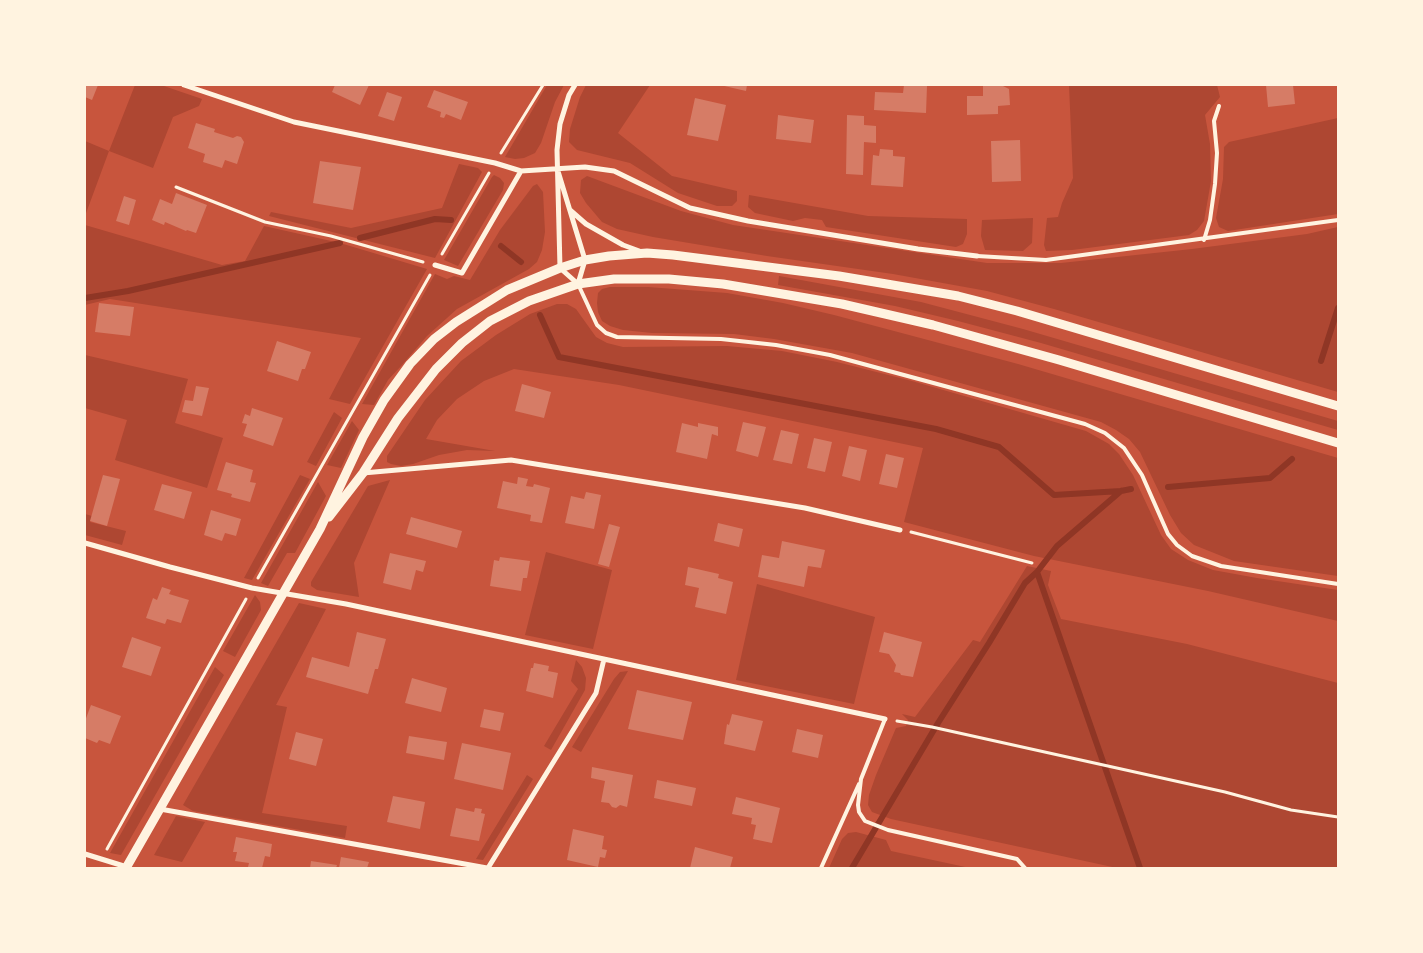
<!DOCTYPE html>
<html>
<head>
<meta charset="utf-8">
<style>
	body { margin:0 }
	#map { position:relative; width:1423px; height:953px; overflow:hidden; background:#c8553d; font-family:"Source Sans 3",sans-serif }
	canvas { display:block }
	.frame { position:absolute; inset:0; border:86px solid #fff3e0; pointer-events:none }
</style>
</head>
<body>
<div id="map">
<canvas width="1423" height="953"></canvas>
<div class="frame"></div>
</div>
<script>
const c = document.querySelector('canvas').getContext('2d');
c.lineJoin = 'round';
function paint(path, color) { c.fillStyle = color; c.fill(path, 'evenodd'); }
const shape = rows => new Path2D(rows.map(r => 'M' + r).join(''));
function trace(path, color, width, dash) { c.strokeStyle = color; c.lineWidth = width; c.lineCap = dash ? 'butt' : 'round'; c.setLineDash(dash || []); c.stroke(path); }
const green = shape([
	[135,85,161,85,202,99,199,106,173,117,153,168,109,151,85,216,85,141,109,151],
	[547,85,564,85,555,102,541,143,535,153,524,158,515,159,505,157],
	[586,85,650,85,618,133,672,176,737,191,737,201,732,206,717,206,678,193,630,163,577,150,569,142,570,129,580,97],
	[1069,85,1217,85,1220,97,1205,115,1210,144,1211,181,1204,221,1197,230,1189,235,1072,250,1046,251,1044,245,1047,218,1058,217,1062,203,1073,178],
	[1338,118,1338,214,1228,231,1219,227,1216,218,1223,179,1224,147,1229,142],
	[459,164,478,168,482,172,435,258,269,216,271,212,351,228,442,208],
	[494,175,500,178,504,183,503,190,458,266,444,260,492,177],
	[587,176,681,211,733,225,987,263,1061,263,1192,249,1307,234,1338,227,1338,392,1054,309,987,291,893,274,767,256,653,237,617,229,602,222,586,203,580,193,581,180],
	[537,184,543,192,545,232,542,250,537,262,529,269,457,309,427,336,402,365,388,380,374,405,362,404,435,274,447,279,454,276,470,280,500,230,533,186],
	[749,195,868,216,967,219,967,234,963,244,956,247,826,227,822,220,805,218,793,221,755,213,748,207],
	[1033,218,1032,243,1023,251,985,250,981,236,982,220],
	[85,225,222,265,245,261,264,226,340,243,427,269,350,404,329,399,361,338,110,299,85,305],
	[779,276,921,302,1023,329,1338,421,1338,430,1041,343,958,321,895,306,778,285],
	[610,287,648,287,727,293,783,303,834,315,1018,364,1338,458,1338,576,1234,561,1194,545,1181,533,1170,515,1140,452,1129,439,1116,430,1101,422,852,353,774,339,734,334,652,333,623,330,610,326,602,321,598,312,597,303,598,293,602,289],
	[557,304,567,304,576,309,596,337,607,343,623,347,727,346,782,351,837,362,912,381,1086,431,1109,444,1119,454,1133,475,1161,535,1171,549,1188,560,1213,570,1257,578,1338,590,1338,621,1208,591,1034,556,904,522,923,448,619,385,514,369,484,381,457,399,437,420,426,439,495,451,467,450,439,455,413,464,401,466,391,464,387,462,387,456,425,400,461,361,496,335,530,314],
	[85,355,188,379,175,423,223,438,207,488,115,460,127,420,85,408],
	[334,412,342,418,316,466,307,462],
	[352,421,359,430,341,468,327,465],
	[300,475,310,479,252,580,244,578],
	[390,480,354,563,359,597,317,590,311,586,311,582,368,486],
	[318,482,326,496,295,553,287,553,268,586,261,583],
	[85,514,92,516,90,522,126,531,122,545,85,535],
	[546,552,612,570,593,649,525,635],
	[1027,566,1051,571,1048,585,1061,619,1187,644,1338,683,1338,868,1117,868,891,819,872,812,868,805,869,795,876,775,896,728,906,726,908,720,902,714,915,717,973,640,980,642],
	[757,584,875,617,854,704,736,680],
	[255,595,260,602,261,610,235,657,223,651],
	[299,603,326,609,276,705,287,707,262,813,347,826,345,838,193,811,183,805],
	[576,660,582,667,586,678,585,690,551,750,544,746,578,689,571,681],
	[215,667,224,675,121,855,110,853],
	[628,671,581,752,572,747,614,679,620,672],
	[527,775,533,779,483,860,476,859],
	[176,816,205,822,182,862,154,855],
	[856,832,886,840,891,851,970,868,829,868,842,839,848,833]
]);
const stream = shape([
	[360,238,435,219,451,220],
	[501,246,521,262],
	[85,298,128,291,340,243],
	[540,315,559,357,936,429,999,447,1054,495,1121,491,1131,489],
	[1321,361,1338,308],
	[1168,487,1270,478,1292,459],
	[1037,572,1140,868],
	[852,868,938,723,989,643,1025,583,1037,572,1057,546,1121,491]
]);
const building = shape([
	[85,85,98,85,92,100,85,97],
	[335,85,369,85,360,105,332,92],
	[720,85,747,85,746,91],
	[904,85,927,86,926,113,874,110,875,92,903,93],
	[983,85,1001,85,1009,89,1010,105,998,106,998,114,967,115,967,96,983,96],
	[1266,85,1293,85,1295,104,1268,107],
	[434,90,468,102,461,120,446,114,444,118,440,117,441,112,427,107],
	[387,92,402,97,394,121,378,116],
	[695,98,726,105,718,141,687,135],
	[778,115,814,120,811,143,776,139],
	[847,115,864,116,864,125,876,126,876,143,864,142,863,175,846,174],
	[196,123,215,129,214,132,233,138,237,136,241,137,244,142,237,164,225,160,222,168,203,162,205,154,188,148],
	[1020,140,1021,181,992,182,991,141],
	[880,149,893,150,893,156,905,157,903,187,871,185,873,155,879,156],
	[320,161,361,167,353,210,313,203],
	[176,193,207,205,196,233,187,230,186,231,165,222,164,225,152,220,160,199,172,204],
	[124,196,136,200,129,225,116,221],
	[99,303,134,307,130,336,95,332],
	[277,341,311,352,305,369,302,369,298,381,267,371],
	[522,384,551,392,544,418,515,411],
	[196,386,209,388,202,416,182,412,185,400,193,401],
	[252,408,283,418,273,446,243,436,247,424,242,423,245,414,250,416],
	[743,422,766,427,758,457,736,451],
	[682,423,698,427,698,423,718,427,718,436,712,434,707,459,676,452],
	[781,430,799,434,792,464,773,460],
	[814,438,832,442,825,472,807,468],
	[849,446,867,450,860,481,842,476],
	[886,454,904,458,897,488,879,484],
	[226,462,253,470,250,482,256,483,250,502,231,497,232,494,217,490],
	[103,475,120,479,107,526,90,521],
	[518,477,528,479,526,486,533,487,534,484,550,488,542,523,530,521,531,515,497,508,503,481,517,484],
	[162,484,192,492,184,519,154,510],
	[586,492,601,495,594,529,565,523,571,496,584,499],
	[211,510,241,519,236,536,225,533,222,541,204,535],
	[411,517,462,531,457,548,406,534],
	[718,523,743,529,739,547,714,541],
	[609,524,620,527,609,567,598,564],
	[782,541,825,550,821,568,808,566,804,587,758,577,762,555,779,558],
	[390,553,426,561,423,572,416,570,411,590,383,583],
	[500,557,530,561,527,578,523,578,521,591,490,586,494,560,499,561],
	[688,567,719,574,718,578,733,582,726,614,695,607,699,588,685,585],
	[162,587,171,590,169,594,189,600,181,623,167,619,165,624,146,618,153,598,157,600],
	[357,632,386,639,378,669,375,669,368,694,306,677,312,657,349,667],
	[884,632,922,642,913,677,901,675,900,673,894,672,896,665,889,654,879,652],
	[132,637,161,647,151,676,122,667],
	[534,663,549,666,548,671,558,673,553,698,526,691,531,668,533,668],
	[412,678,447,688,441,712,405,703],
	[637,690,692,702,683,740,628,729],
	[91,705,121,716,110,744,99,740,97,743,85,738,85,721],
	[484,709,504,713,500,731,480,727],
	[732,714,763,721,755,751,724,744,727,724,729,725],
	[797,729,823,735,818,758,792,752],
	[296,732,323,739,316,766,289,759],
	[409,736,447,742,444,760,406,753],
	[462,743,511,753,503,790,454,779],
	[592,767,633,775,627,807,620,805,616,808,612,807,609,803,601,802,605,781,591,778],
	[657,780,696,788,692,806,654,798],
	[393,796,425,802,420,829,387,822],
	[736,797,780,808,772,843,753,839,756,825,751,824,752,818,732,814],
	[456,808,474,812,475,808,482,809,481,813,485,814,479,841,450,836],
	[573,829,604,836,602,849,607,850,605,858,600,857,598,867,567,860],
	[236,837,272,844,270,857,265,856,262,868,248,867,249,863,235,861,237,852,233,852],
	[695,847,733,857,730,868,690,868],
	[341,857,369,862,367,868,339,868],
	[311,861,337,865,336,868,310,868]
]);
const path = shape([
	[501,153,543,85],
	[176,187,265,222,331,236,423,262],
	[442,254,489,173],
	[911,532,1032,563],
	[258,578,430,275],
	[897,721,932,727,1225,792,1291,810,1338,817],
	[107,849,246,599]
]);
const service = shape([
	[1204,240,1210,220,1215,184,1217,153,1214,121,1219,106],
	[977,256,1046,260,1338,220],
	[578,284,597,325,606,333,617,337,721,339,776,345,830,355,1085,424,1105,433,1124,448,1142,475,1168,534,1177,545,1192,556,1221,566,1338,584],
	[885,719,861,779,858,805,859,812,865,821,888,830,1017,859,1025,868],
	[821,868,859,784]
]);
const minor = shape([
	[184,85,294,122,495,163,521,171,585,167,614,171,690,208,748,221,918,249,977,256],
	[557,168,585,260,578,284,560,268,557,150,560,124,569,95,575,85],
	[570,210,586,224,623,245,642,252],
	[435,265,462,273,521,171],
	[363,473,511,460,805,508,900,530],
	[85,543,170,567,252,588,346,604,885,719],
	[160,809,487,868],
	[85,854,127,867],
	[488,868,596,693,604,659]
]);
const tertiary = shape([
	[329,517,363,473,398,418,436,369,462,343,490,321,529,301,578,284,614,279,669,279,723,284,842,304,933,325,1059,360,1338,443],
	[126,868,320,529,363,437,384,400,410,364,434,339,456,322,507,290,560,268,585,260,609,256,647,253,673,255,839,276,958,296,1017,311,1338,406]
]);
paint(green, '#ae4732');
trace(stream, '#8f3625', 6);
paint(building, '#d67c66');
trace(path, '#fff3e0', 3);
trace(service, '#fff3e0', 4);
trace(minor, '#fff3e0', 5);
trace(tertiary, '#fff3e0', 9);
</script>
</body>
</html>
